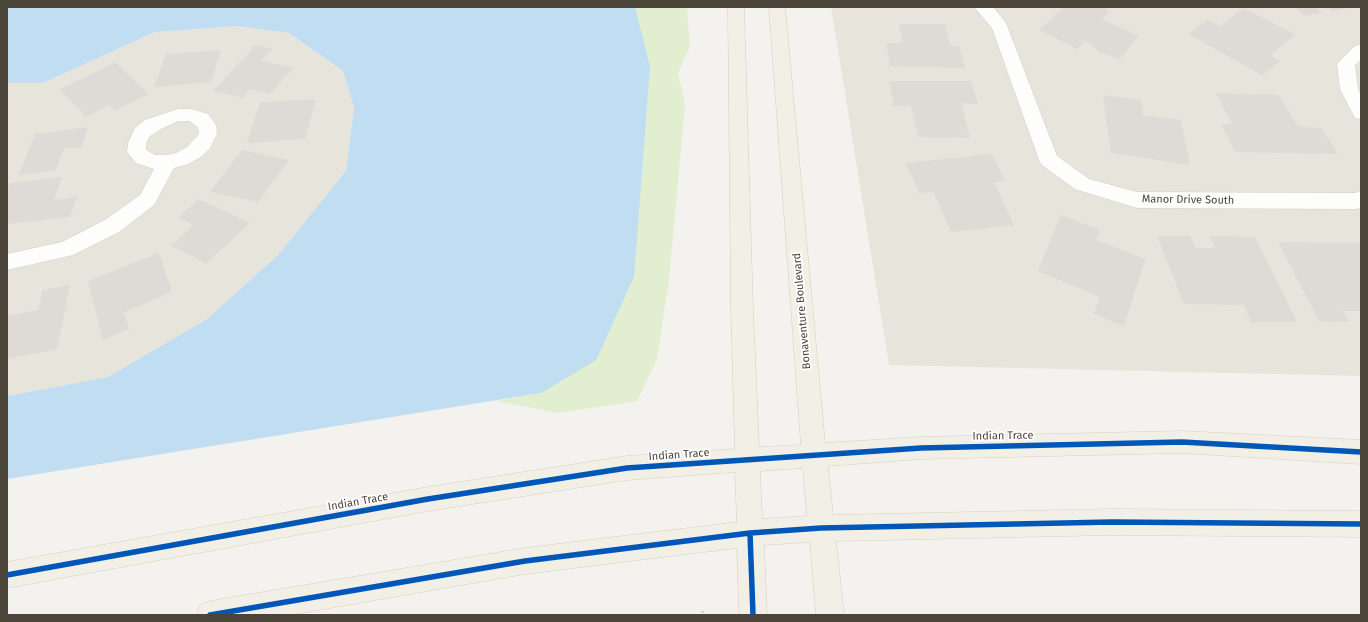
<!DOCTYPE html>
<html>
<head>
<meta charset="utf-8">
<style>
	body { margin:0 }
	#map { position:relative; width:1368px; height:622px; overflow:hidden; background:#f4f2ee; font-family:"Fira Sans",sans-serif }
	canvas { display:block }
	.frame { position:absolute; inset:0; border:8px solid #4b4439; pointer-events:none }
</style>
</head>
<body>
<div id="map">
<canvas width="1368" height="622"></canvas>
<div class="frame"></div>
</div>
<script>
const c = document.querySelector('canvas').getContext('2d');
c.lineJoin = 'round';
function paint(path, color) { c.fillStyle = color; c.fill(path, 'evenodd'); }
const shape = rows => new Path2D(rows.map(r => 'M' + r).join(''));
function trace(path, color, width, dash) { c.strokeStyle = color; c.lineWidth = width; c.lineCap = dash ? 'butt' : 'round'; c.setLineDash(dash || []); c.stroke(path); }
function drawText(font, color, halo, rows, align = 'center') {
  c.font = font + ' "Fira Sans",sans-serif'; c.lineWidth = 3.5; c.setLineDash([]); c.textBaseline = 'middle'; c.strokeStyle = halo; c.fillStyle = color; for (const [text, x, y, turn = 0] of rows) {
    c.save(); c.translate(x, y); c.rotate((+turn || 0) * Math.PI / 180); c.textAlign = isNaN(turn) ? turn : align; if (halo) c.strokeText(text, 0, 0); c.fillText(text, 0, 0); c.restore();
  }
}
const residential = shape([
	[831,7,1361,7,1361,376,889,365],
	[237,26,289,33,343,71,354,108,346,171,278,255,207,319,108,377,7,396,7,83,43,83,155,32]
]);
const green = shape([
	[635,7,687,7,690,46,678,73,685,105,669,279,657,359,637,401,558,413,497,401,541,393,650,66]
]);
const water = shape([
	[7,7,635,7,650,66,634,277,596,360,541,393,7,479,7,396,108,377,207,319,278,255,346,171,354,108,343,71,289,33,237,26,155,32,43,83,7,83]
]);
const building = shape([
	[1064,7,1103,7,1110,11,1101,19,1139,36,1119,59,1101,53,1086,41,1077,49,1039,30],
	[1294,7,1315,7,1322,13,1304,16],
	[1329,7,1349,7,1349,8,1333,11],
	[1244,8,1296,35,1270,55,1280,61,1262,75,1188,34,1208,20,1219,26],
	[899,24,945,24,950,46,959,46,965,68,890,66,886,43,903,43],
	[256,45,273,49,261,61,293,68,270,94,250,89,243,98,213,91],
	[221,50,211,82,154,87,166,54],
	[115,62,148,94,115,111,109,105,86,117,60,89],
	[889,81,971,81,978,104,961,103,970,138,918,137,911,106,894,106],
	[1216,93,1279,95,1298,127,1322,128,1338,154,1235,152,1221,124,1232,124],
	[1103,95,1141,100,1143,115,1181,120,1190,165,1111,153],
	[316,99,305,139,247,143,260,102],
	[88,127,82,147,64,149,56,170,19,175,35,134],
	[242,150,289,160,258,202,210,192],
	[992,154,1005,181,994,182,1014,225,951,232,934,192,919,193,906,163],
	[62,177,54,200,77,197,70,217,7,224,7,190,10,183],
	[199,199,250,223,206,264,171,246,194,225,178,218],
	[1061,215,1100,230,1096,240,1145,259,1124,326,1094,314,1100,297,1038,271],
	[1157,236,1190,236,1195,248,1215,248,1210,236,1255,237,1297,322,1251,322,1244,305,1184,304],
	[1278,242,1361,243,1361,311,1343,311,1349,322,1319,321],
	[159,253,172,292,124,312,129,329,103,340,88,281],
	[70,285,57,349,7,359,7,316,38,310,43,290]
]);
const path = shape([
	[702,611,704,615]
]);
const minor = shape([
	[974,7,993,7,1006,23,1057,156,1089,179,1137,192,1355,193,1361,191,1361,207,1357,209,1137,208,1075,189,1042,165,1039,160,992,28,974,7],
	[1361,44,1361,60,1355,65,1358,89,1361,95,1361,119,1355,118,1340,89,1337,64,1355,46,1361,44],
	[178,109,191,109,208,114,216,125,217,134,210,148,201,157,188,164,174,168,154,205,119,232,73,255,7,270,7,254,62,242,105,220,140,195,154,169,136,163,127,152,128,143,135,128,145,120,178,109],
	[178,121,189,121,198,127,199,134,187,147,176,153,167,155,155,155,146,150,146,143,149,137,159,130,178,121]
]);
const major = shape([
	[728,7,744,7,753,310,759,447,801,445,769,7,785,7,825,443,921,437,1182,431,1361,440,1361,464,1182,453,921,459,828,466,833,515,1112,509,1361,511,1361,537,1112,535,836,541,844,615,816,615,810,542,764,545,767,615,739,615,737,548,525,574,290,615,196,615,200,605,210,601,525,548,737,522,735,472,627,480,428,511,7,588,7,562,428,487,627,456,735,449,731,310,728,7],
	[803,468,807,516,762,519,760,471,803,468]
]);
const cycleway = shape([
	[750,533,753,615],
	[7,575,428,499,627,468,921,448,1182,442,1361,452],
	[210,615,525,561,750,533,821,528,1112,522,1361,524]
]);
const streetNames = [
	["Manor Drive South",1188,200,1],
	["Bonaventure Boulevard",802,311,-95],
	["Indian Trace",1003,436,-1],
	["Indian Trace",679,455,-4],
	["Indian Trace",358,502,-10]
];
paint(residential, '#e7e4dc');
paint(green, '#e1eecf');
paint(water, '#c0ddf1');
paint(building, '#dedbd6');
trace(minor, '#d2d0cb', 1);
trace(major, '#d6cebb', 1);
trace(path, '#d3d2cc', 3, [2, 2]);
paint(minor, '#fdfdfc');
paint(major, '#f2efe6');
trace(cycleway, '#0057b8', 5.5);
drawText('11px', '#4b4439', '#fff', streetNames);
</script>
</body>
</html>
